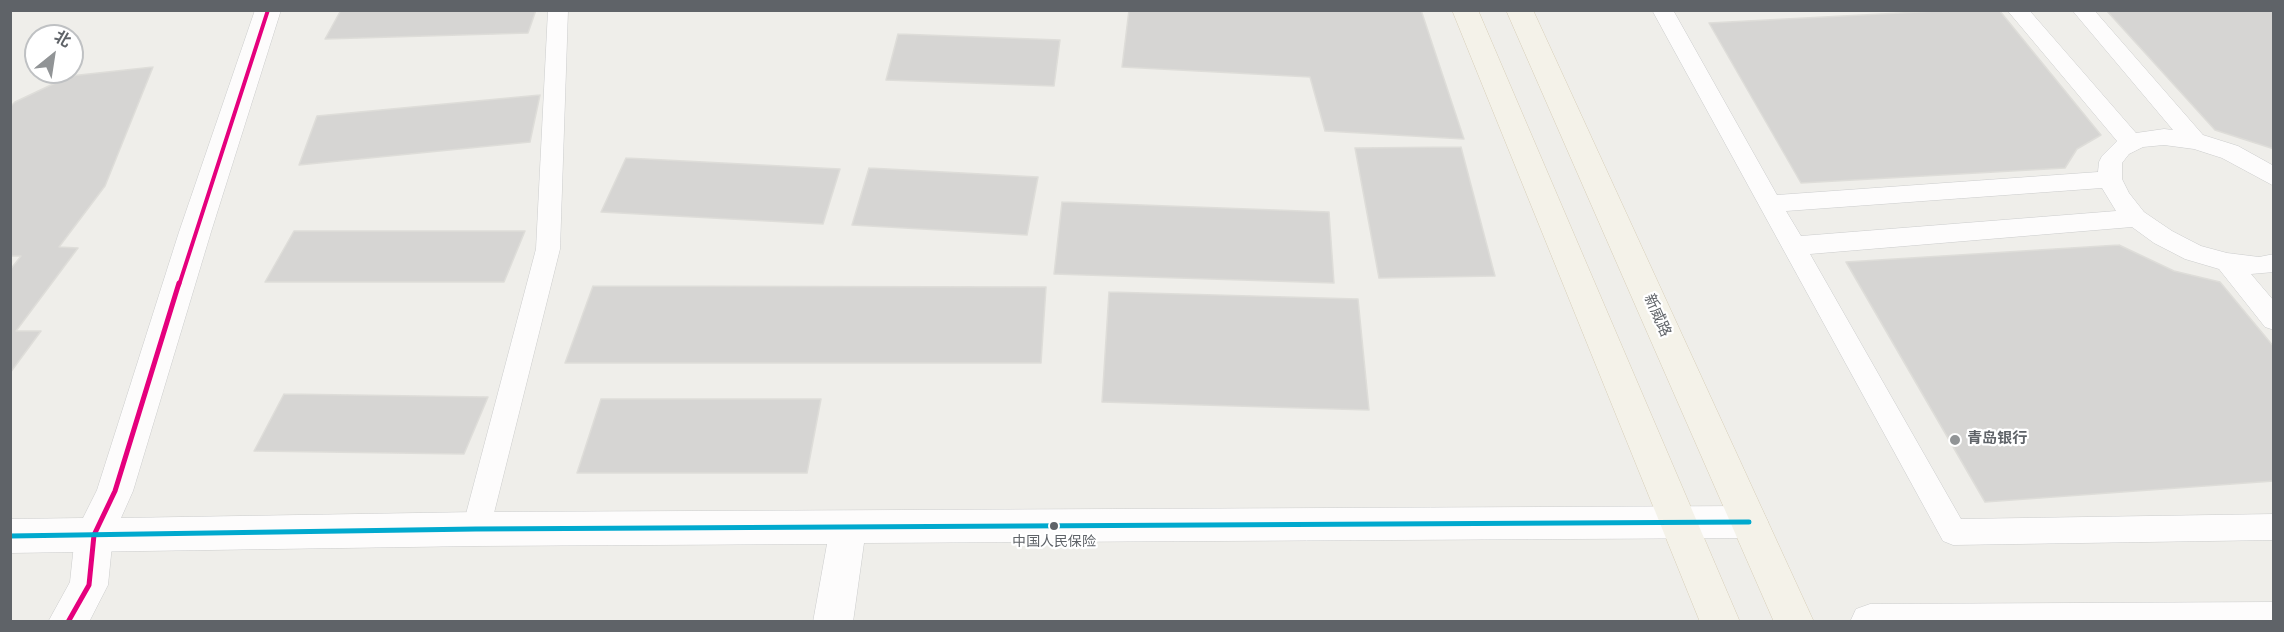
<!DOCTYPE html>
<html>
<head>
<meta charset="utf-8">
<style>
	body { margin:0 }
	#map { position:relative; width:2284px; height:632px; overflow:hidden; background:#efeeea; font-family:Overpass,"Noto Sans SC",sans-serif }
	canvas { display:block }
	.frame { position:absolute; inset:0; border:12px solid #5f6368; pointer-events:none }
	.north { position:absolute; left:24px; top:24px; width:60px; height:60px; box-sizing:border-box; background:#fff; border:2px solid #bfc1c3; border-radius:50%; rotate:30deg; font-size:16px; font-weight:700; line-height:24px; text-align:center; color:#5f6368 }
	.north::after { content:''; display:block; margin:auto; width:21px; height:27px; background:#919496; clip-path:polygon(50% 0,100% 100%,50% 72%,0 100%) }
</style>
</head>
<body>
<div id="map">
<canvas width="2284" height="632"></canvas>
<div class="frame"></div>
<div class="north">北</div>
</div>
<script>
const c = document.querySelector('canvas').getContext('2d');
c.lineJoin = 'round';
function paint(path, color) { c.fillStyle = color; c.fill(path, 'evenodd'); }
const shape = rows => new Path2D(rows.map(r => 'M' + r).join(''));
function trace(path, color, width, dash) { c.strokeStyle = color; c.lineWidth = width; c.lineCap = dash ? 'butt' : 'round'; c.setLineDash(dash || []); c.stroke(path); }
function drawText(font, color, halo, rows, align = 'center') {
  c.font = font + ' Overpass,"Noto Sans SC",sans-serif'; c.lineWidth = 4.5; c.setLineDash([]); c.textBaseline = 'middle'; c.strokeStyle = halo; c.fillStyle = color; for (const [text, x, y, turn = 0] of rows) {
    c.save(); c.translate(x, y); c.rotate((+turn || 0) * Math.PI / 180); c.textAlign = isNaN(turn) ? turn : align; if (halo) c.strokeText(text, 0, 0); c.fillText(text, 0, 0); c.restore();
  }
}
const building = shape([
	[341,10,536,10,528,33,325,39,341,10],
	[1129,10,1421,10,1464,139,1325,131,1310,77,1122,67,1129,10],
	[1957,10,1999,10,2101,135,2077,149,2065,168,1801,183,1709,23,1957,10],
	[2106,10,2274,10,2274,149,2215,130,2106,10],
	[898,34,1060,40,1054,86,886,80,898,34],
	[153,67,105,186,59,247,78,248,16,331,41,331,10,373,10,270,21,256,10,256,10,107,15,102,70,76,153,67],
	[540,95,530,142,299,165,317,116,540,95],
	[1461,147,1495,276,1379,278,1355,148,1461,147],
	[626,158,840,169,823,224,601,212,626,158],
	[869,168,1038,177,1027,235,852,225,869,168],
	[1062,202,1329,212,1334,283,1054,274,1062,202],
	[294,231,525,231,504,282,265,282,294,231],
	[2119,245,2174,271,2220,282,2274,347,2274,481,1985,502,1846,262,2119,245],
	[593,286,1046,287,1041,363,565,363,593,286],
	[1109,292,1358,299,1369,410,1102,402,1109,292],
	[284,394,488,397,464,454,254,451,284,394],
	[601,399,821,399,807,473,577,473,601,399]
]);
const service = shape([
	[548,10,568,10,560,249,490,529,486,538,476,542,466,538,462,529,536,249,548,10],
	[1652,10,1673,10,1777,195,2098,172,2099,162,2102,156,2117,141,2007,10,2029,10,2136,133,2164,129,2173,130,2072,10,2094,10,2203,135,2238,146,2274,166,2274,186,2222,158,2194,149,2164,145,2143,147,2129,154,2122,163,2122,179,2129,193,2144,212,2172,231,2201,246,2227,253,2259,257,2274,254,2274,272,2251,274,2274,301,2274,330,2265,327,2219,269,2185,259,2154,243,2132,227,1810,254,1961,519,2274,514,2274,540,1953,545,1943,541,1652,10],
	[2102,188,2116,211,1801,236,1786,211,2102,188]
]);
const minor = shape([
	[255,10,281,10,211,232,133,491,121,518,476,512,1749,506,1762,510,1768,522,1762,534,1749,538,864,543,853,622,813,622,827,544,476,546,10,553,10,519,83,518,97,490,179,232,255,10],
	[2274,602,2274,622,1850,622,1856,609,1870,604,2274,602]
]);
const tertiary = shape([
	[94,518,107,523,113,535,108,585,89,622,48,622,70,582,75,535,81,523,94,518]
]);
const primary = shape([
	[1452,10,1478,10,1740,622,1700,622,1452,10],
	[1506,10,1533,10,1814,622,1774,622,1506,10]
]);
const bus1Far1 = shape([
	[179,285,268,10]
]);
const bus1 = shape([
	[68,622,89,585,94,535,115,491,179,283]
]);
const bus2 = shape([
	[10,536,476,529,1749,522]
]);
const markers = [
	[1955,440,6,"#919496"],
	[1054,526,5,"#5f6368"]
];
const busNames = [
	["中国人民保险",1054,543]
];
const streetNames = [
	["新威路",1656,316,66]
];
const poiNames = [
	["青岛银行",1967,440]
];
paint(building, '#d6d5d3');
trace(building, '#deddd9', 1.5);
trace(service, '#cbcccc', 1);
trace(minor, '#cbcccc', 1);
trace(tertiary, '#cbcccc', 1);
trace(primary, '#d7ceb8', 1);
paint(service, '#fdfcfc');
paint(minor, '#fdfcfc');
paint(tertiary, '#fdfcfc');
paint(primary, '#f4f2e9');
trace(bus1Far1, '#e5007d', 4);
trace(bus1, '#e5007d', 5);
trace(bus2, '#00a9ce', 5);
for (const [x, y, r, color] of markers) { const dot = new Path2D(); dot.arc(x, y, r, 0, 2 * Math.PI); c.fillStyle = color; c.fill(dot); trace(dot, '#fff', 2); }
drawText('14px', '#5f6368', '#fff', busNames);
drawText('15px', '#5f6368', '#fff', streetNames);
drawText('bold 15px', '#5f6368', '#fff', poiNames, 'left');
</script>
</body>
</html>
